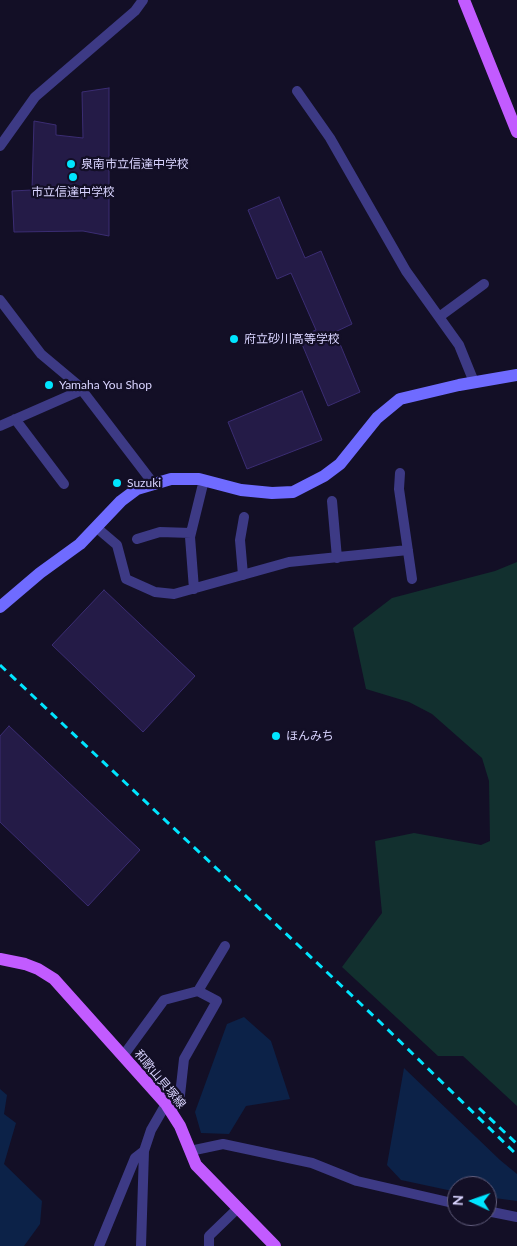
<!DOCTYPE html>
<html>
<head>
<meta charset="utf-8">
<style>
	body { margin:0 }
	#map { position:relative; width:517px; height:1246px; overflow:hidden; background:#130f26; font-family:Lato,sans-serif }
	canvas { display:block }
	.north { position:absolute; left:447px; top:1176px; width:50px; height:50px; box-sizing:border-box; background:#130f26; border:1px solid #625e7d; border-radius:50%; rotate:273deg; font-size:14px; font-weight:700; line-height:20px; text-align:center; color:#d9d4ff }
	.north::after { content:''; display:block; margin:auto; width:18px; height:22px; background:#00e5ff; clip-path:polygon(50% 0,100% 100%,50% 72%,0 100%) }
</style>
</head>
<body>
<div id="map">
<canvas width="517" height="1246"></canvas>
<div class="north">N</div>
</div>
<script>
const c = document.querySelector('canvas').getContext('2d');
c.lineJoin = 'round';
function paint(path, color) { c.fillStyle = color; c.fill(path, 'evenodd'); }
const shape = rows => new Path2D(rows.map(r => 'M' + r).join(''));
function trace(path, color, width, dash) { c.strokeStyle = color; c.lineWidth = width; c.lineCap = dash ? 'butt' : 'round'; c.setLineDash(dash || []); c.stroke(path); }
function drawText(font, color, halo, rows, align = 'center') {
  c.font = font + ' Lato,"Noto Sans JP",sans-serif'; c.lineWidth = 4.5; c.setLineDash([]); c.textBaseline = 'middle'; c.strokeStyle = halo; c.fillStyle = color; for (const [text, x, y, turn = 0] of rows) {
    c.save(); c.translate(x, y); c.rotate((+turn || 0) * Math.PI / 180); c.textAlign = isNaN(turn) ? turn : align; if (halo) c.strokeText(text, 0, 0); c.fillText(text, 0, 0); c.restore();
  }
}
const green = shape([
	[517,562,517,1106,463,1056,438,1056,342,967,382,913,375,841,414,833,481,845,490,841,489,781,482,758,432,714,409,702,366,689,353,628,392,598,495,571]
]);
const water = shape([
	[244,1017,271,1041,290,1099,246,1106,229,1134,201,1133,195,1112,227,1024],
	[404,1068,500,1160,517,1174,517,1201,487,1197,487,1186,457,1186,457,1192,401,1180,387,1165],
	[0,1089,7,1095,4,1114,16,1123,4,1164,42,1201,40,1224,24,1246,0,1246]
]);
const building = shape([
	[109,88,109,236,83,231,14,232,12,191,32,190,34,121,56,125,56,135,83,138,82,92,109,88],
	[279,197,305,258,321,251,352,324,335,332,360,392,328,406,299,337,316,330,291,273,277,279,248,210,279,197],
	[302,391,322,440,247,469,228,422,302,391],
	[104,590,195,676,143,732,52,645,104,590],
	[9,726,140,850,88,906,0,822,0,736,9,726]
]);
const street = shape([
	[297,91,330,138,406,271,459,345,474,382],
	[0,146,35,97,135,11,143,0],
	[0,300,41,354,78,385,153,483],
	[439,317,484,284],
	[15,419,64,484],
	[0,426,82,390],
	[400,473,399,489,412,579],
	[332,501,337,558],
	[97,528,117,545,126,579,155,592,174,594,289,562,408,550],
	[137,539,160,532,191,533],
	[243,575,240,540,244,517],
	[194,589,190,537,204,480],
	[198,991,225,946],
	[123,1056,164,1000,198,991,217,1001,184,1059,180,1095,171,1112],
	[190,1151,223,1144,312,1163,357,1181,457,1204],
	[487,1211,517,1217],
	[99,1246,135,1158,144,1151],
	[141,1246,144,1151,151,1130,166,1104],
	[209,1246,209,1236,238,1208]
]);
const secondary = shape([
	[0,607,40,573,80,544,121,501,137,489,171,479,199,479,241,490,272,493,293,492,324,476,340,464,377,418,400,399,459,385,517,375]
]);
const primary = shape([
	[464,0,517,132],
	[0,959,25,964,38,969,54,979,166,1104,180,1126,196,1165,275,1246]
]);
const rail = shape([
	[0,665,380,1022,517,1155],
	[479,1108,517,1144]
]);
const markers = [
	[71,164,5,"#00e5ff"],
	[73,177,5,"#00e5ff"],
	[234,339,5,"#00e5ff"],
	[49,385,5,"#00e5ff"],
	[117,483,5,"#00e5ff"],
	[276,736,5,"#00e5ff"]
];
const poiNames = [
	["泉南市立信達中学校",81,164],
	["市立信達中学校",73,192,"center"],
	["府立砂川高等学校",244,339],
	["Yamaha You Shop",59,385],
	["Suzuki",127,483],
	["ほんみち",286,736]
];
const streetNames = [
	["和歌山貝塚線",160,1079,50]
];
paint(green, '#12302f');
paint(water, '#0c2248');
paint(building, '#241b47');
trace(building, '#3b2d73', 1);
trace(street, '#3d3a85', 10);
trace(secondary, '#6f6bff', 12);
trace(primary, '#c25bff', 12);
trace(rail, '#00e5ff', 3, [8, 6]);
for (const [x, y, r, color] of markers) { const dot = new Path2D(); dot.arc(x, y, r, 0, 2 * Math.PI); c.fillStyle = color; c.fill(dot); trace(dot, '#130f26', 2); }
drawText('12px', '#d9d4ff', '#130f26', poiNames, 'left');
drawText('12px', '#d9d4ff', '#130f26', streetNames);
</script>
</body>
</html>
